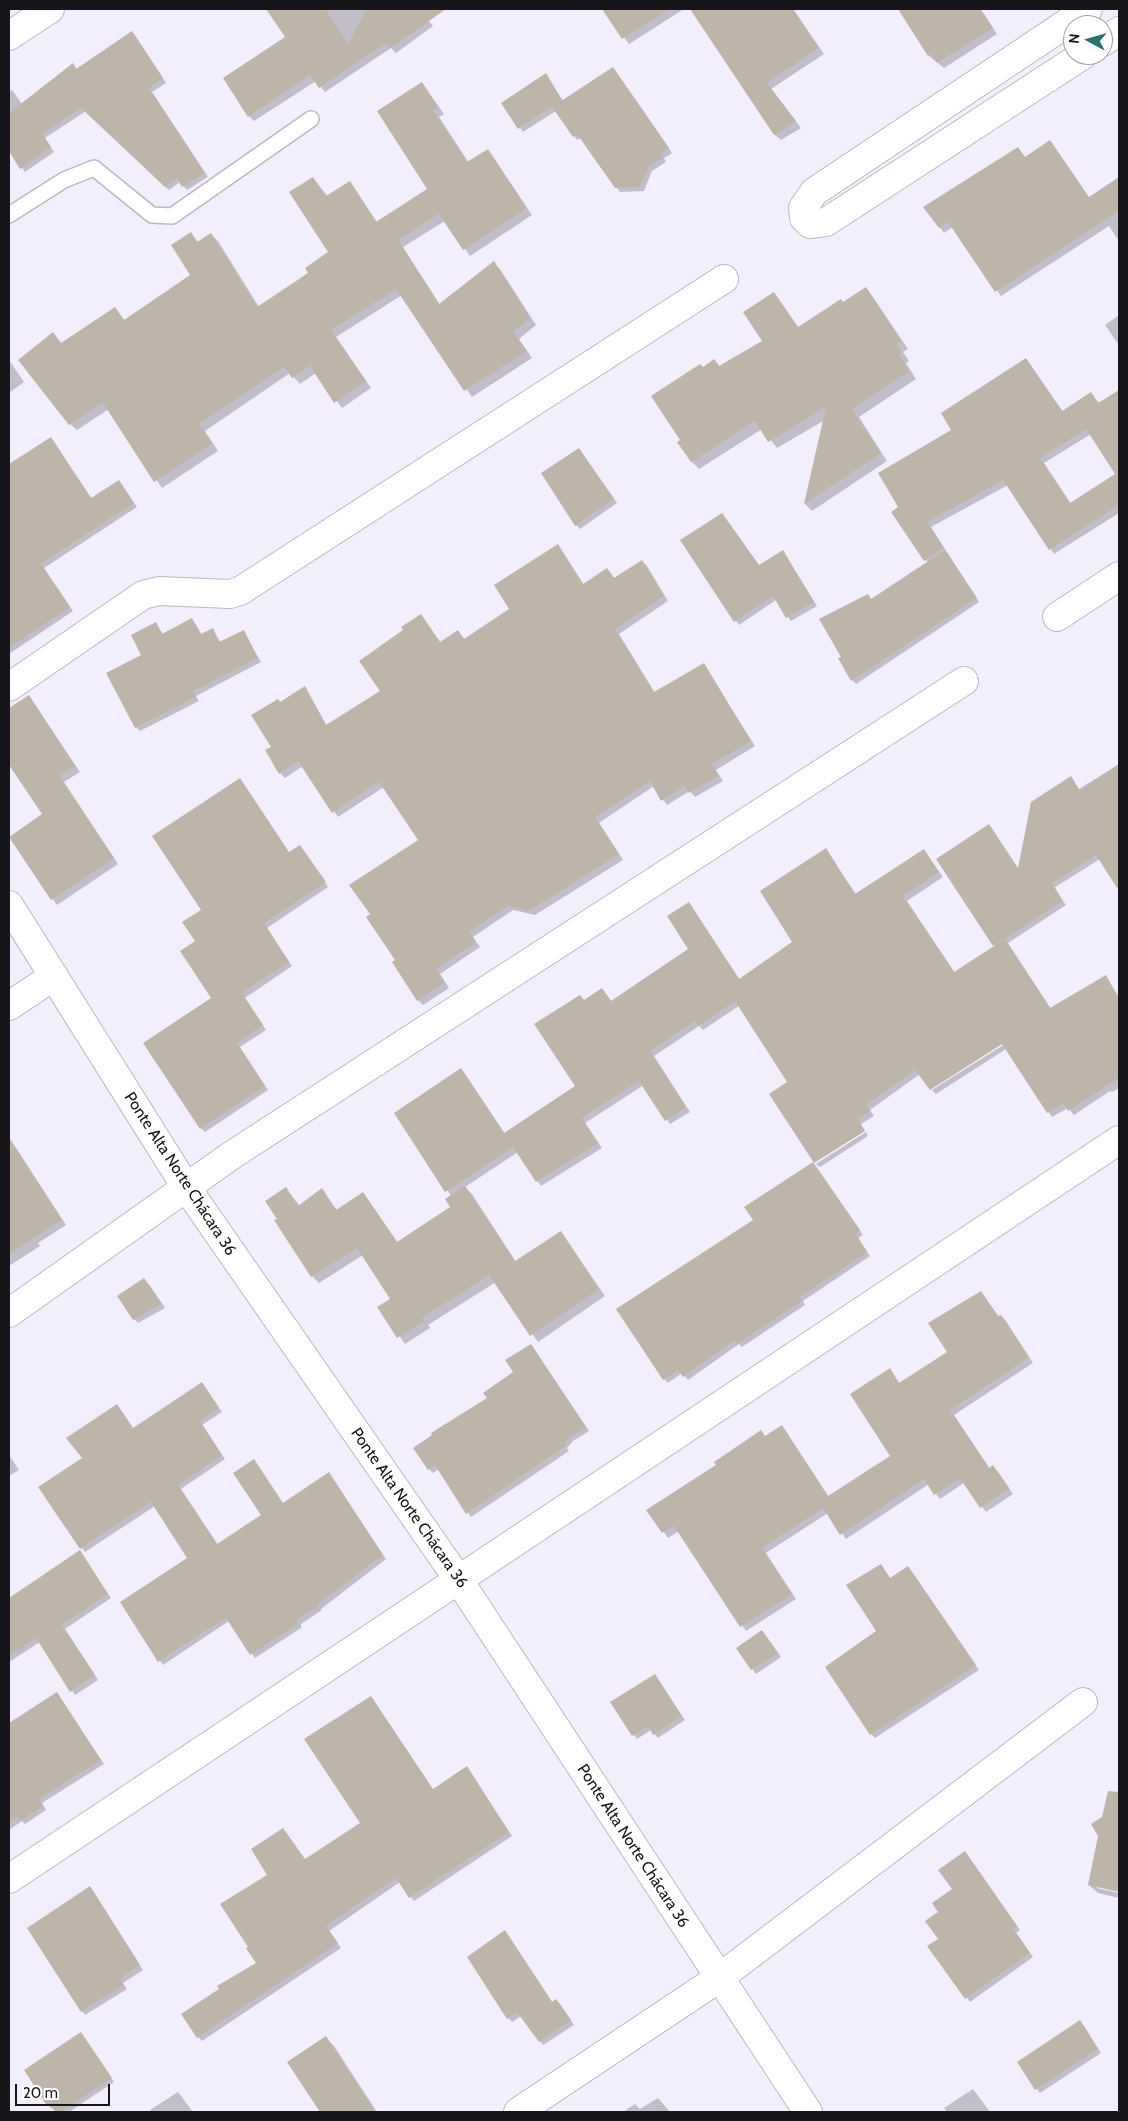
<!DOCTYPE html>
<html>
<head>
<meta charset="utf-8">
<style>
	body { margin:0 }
	#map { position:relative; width:1128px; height:2121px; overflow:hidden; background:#f3eefc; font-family:Cabin,sans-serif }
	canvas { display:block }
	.frame { position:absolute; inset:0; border:10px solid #17161a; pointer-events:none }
	.north { position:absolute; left:1063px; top:15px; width:50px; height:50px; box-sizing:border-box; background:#fff; border:1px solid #a2a2a3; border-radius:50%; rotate:276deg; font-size:14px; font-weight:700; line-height:20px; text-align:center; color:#17161a }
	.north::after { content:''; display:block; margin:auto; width:18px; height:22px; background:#287270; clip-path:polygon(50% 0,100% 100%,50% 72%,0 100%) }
	.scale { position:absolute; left:15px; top:2084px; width:95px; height:22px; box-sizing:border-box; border:2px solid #17161a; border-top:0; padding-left:6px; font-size:15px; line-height:18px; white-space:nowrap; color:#17161a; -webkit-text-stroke:4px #fff; paint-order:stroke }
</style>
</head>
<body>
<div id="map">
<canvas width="1128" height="2121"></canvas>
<div class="frame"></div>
<div class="north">N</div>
<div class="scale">20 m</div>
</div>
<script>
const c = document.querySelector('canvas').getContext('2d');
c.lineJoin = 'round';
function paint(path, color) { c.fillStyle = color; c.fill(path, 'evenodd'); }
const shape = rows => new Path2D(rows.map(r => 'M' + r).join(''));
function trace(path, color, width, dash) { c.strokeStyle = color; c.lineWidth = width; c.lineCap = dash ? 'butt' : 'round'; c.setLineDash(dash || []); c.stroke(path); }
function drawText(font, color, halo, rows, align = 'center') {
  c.font = font + ' Cabin,sans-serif'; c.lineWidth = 4; c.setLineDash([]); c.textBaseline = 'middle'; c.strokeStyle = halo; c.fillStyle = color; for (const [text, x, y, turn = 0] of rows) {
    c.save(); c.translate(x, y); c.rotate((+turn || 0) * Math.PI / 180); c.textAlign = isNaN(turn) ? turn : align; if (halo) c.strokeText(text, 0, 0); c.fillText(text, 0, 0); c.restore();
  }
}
const shadow = shape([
	[287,9,419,9,433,26,396,53,391,48,325,92,316,81,254,121,249,116,287,38,274,17],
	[603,9,684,9,629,44],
	[692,9,793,9,824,54,771,89,801,128,781,140,775,135],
	[900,9,981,9,997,34,944,68,929,56],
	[136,37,166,83,152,92,208,177,187,190,180,182,169,190,86,111,45,138,54,152,25,172,9,149,9,92,12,90,22,104,73,64,77,70],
	[616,72,672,153,664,158,666,162,652,171,644,191,620,192,581,138,577,140,574,136,556,111,523,132,502,103,546,75,563,101],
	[422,83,444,114,439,117,469,163,488,151,532,215,470,256,445,221,403,247,440,305,494,263,500,269,536,325,519,339,532,358,472,397,402,295,336,337,371,388,342,408,316,373,300,384,290,373,205,431,218,451,162,488,109,409,77,430,70,424,59,340,62,344,114,309,125,321,191,275,191,234,199,243,211,235,218,241,259,307,310,273,330,253,313,178,328,197,350,182,377,222,428,189],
	[1050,142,1089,198,1119,178,1119,241,1109,226,1001,296,953,227,944,233,925,207,1018,148,1026,158],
	[866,289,873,297,908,349,903,352,909,361,906,363,916,379,859,417,887,461,812,511,805,504,825,420,777,448,762,429,699,469,691,461,682,440,703,368,714,361,720,367,764,341,773,294,799,328],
	[1119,315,1119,345,1105,325],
	[1026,359,1063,412,1091,394,1100,404,1119,391,1119,513,1054,554,1008,485,931,527,979,602,856,684,852,680,843,657,868,596,872,600,928,563,893,512,900,508,953,430],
	[1091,434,1117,474,1071,504,1044,463],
	[9,360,24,382,9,393],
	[50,438,92,499,119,481,137,507,44,568,73,611,9,654,9,465],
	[579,449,617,503,580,529,576,525],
	[722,514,759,566,783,552,817,606,791,621,776,600,739,625,682,541],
	[558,546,584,585,607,569,615,579,642,561,647,566,668,601,619,634,655,693,703,664,755,746,716,770,723,781,695,797,690,791,667,805,654,786,599,823,623,860,535,915,513,910,473,937,480,947,440,974,449,988,423,1005,418,1000,371,914,419,841,384,787,338,817,303,766,285,778,280,773,272,747,281,703,305,688,327,726,381,692,405,631,421,616,441,643,458,632,465,640,511,609],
	[192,619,202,635,213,630,221,643,243,632,261,662,196,696,199,701,140,731,136,727,143,656,156,624,163,634],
	[29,696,80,772,64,782,118,864,57,905,10,838,44,815,9,756,9,725,17,719],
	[1119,764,1119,889,1100,859,1054,888,1066,905,1008,943,1051,1009,1106,977,1119,997,1119,1088,1112,1092,1110,1091,1074,1115,1068,1108,1052,1117,1006,1049,936,1094,932,1090,1008,1042,1007,1040,920,1074,870,1110,874,1116,861,1124,864,1130,815,1162,789,1082,739,1006,703,1030,699,1026,654,1056,690,1112,670,1124,644,1085,585,1123,602,1148,541,1186,518,1152,465,1187,472,1194,516,1262,561,1232,605,1296,538,1342,496,1282,428,1325,430,1328,405,1344,379,1307,392,1299,363,1255,319,1283,312,1276,276,1220,278,1219,286,1189,300,1206,322,1190,337,1210,363,1193,398,1243,452,1208,451,1196,396,1113,465,1074,505,1134,576,1086,585,1001,602,990,612,1002,690,949,689,904,740,980,793,942,825,850,856,894,924,851,943,877,907,901,955,973,996,946,994,945,1019,869,1071,778,1079,789],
	[300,846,328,887,267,928,292,966,245,998,266,1030,240,1047,268,1090,205,1132,201,1128,213,998,196,942,289,853],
	[866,1132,868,1136,820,1167,816,1164],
	[9,1137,66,1225,38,1243,40,1246,9,1266],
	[816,1168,863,1235,858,1238,870,1256,803,1301,805,1305,742,1347,739,1344,688,1380,682,1373,668,1383,664,1379,755,1221],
	[148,1283,165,1308,138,1323,134,1319],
	[981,1293,999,1317,1001,1316,1006,1321,1033,1363,954,1415,990,1469,993,1467,998,1472,1013,1494,986,1512,964,1483,940,1499,929,1484,846,1539,828,1513,766,1553,796,1599,746,1631,679,1531,668,1538,648,1510,718,1465,761,1432,766,1437,782,1427,829,1497,891,1456,889,1370,900,1384,949,1353],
	[534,1349,589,1431,573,1441,567,1448,569,1451,471,1517,439,1469,433,1473,429,1469],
	[205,1387,222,1412,202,1425,225,1459,181,1489,218,1545,329,1474,386,1559,321,1609,322,1610,301,1624,301,1628,255,1658,229,1621,163,1665,121,1603,189,1559,155,1506,85,1552,40,1487],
	[9,1455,19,1470,9,1476],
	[80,1552,111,1598,65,1629,98,1680,75,1695,40,1642,9,1662,9,1599],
	[880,1565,891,1579,912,1572,979,1670,875,1738,871,1734],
	[762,1631,781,1657,756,1674,738,1648],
	[654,1675,685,1720,658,1738,651,1730,637,1739,612,1703],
	[57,1694,104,1764,42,1803,46,1810,25,1824,22,1821,9,1830,9,1724],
	[371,1697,433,1790,470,1772,512,1836,414,1901,400,1882,329,1931,341,1948,202,2041,198,2037,258,1963,269,1875,283,1829,305,1860,362,1823],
	[1119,1808,1119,1890,1097,1886,1097,1888,1119,1893,1119,1898,1098,1893,1089,1885,1100,1836,1093,1825],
	[965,1852,1020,1930,1016,1933,1033,1957,970,2002,929,1947,939,1940,940,1912,954,1889],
	[93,1891,143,1970,123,1983,127,1989,85,2015,82,2011],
	[508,1936,553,2003,556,2000,560,2004,574,2025,543,2045,521,2016,512,2022,508,2018],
	[1084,2026,1101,2053,1040,2093,1018,2062],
	[84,2038,114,2082,69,2112,57,2112,54,2108,52,2109,48,2105],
	[325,2038,334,2046,377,2112,321,2112,288,2062],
	[973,2089,990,2112,947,2112,944,2108],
	[178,2092,193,2112,152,2112,150,2110],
	[658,2098,670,2112,623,2112,635,2104,640,2109]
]);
const building = shape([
	[266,9,325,9,348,44,366,9,446,9,389,49,386,43,319,88,310,75,248,117,223,78,285,37],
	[602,9,670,9,622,39],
	[690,9,793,9,819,48,767,83,796,121,774,135],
	[898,9,980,9,993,28,937,63,931,54,928,56],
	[132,31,163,78,149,88,205,173,182,187,177,178,165,187,81,108,42,134,51,147,20,169,9,151,9,113,73,63,76,69],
	[613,67,669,148,661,154,663,157,649,167,640,187,615,188,577,134,573,137,552,107],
	[546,73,562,100,518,129,501,103],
	[422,82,438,107,433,110,467,162,488,149,527,208,463,250,439,214,398,240,439,304,494,261,530,318,513,332,527,351,464,391,396,289,331,330,366,381,334,403,310,366,292,378,284,367,199,424,212,444,154,482,103,403,69,425,18,360,53,332,61,343,115,307,124,320,190,275,171,245,191,232,197,242,211,233,257,307,308,273,305,268,328,252,289,192,313,177,326,196,350,181,376,222,427,189,377,111],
	[1050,140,1089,197,1119,177,1119,211,995,292,948,222,939,228,923,207,1018,147,1025,157],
	[866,287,901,341,896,344,902,353,899,355,909,371,852,409,881,453,804,504,826,407,768,442,755,421,691,462,677,442,680,440,651,396,700,364,703,367,714,359,719,366,762,341,743,312,774,292,798,327,841,299,843,302],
	[1026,358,1062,411,1091,392,1098,403,1119,390,1119,505,1049,550,1003,480,927,522,944,548,924,561,891,512,898,507,878,473,951,430,941,413],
	[1086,429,1115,474,1070,503,1040,458],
	[51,437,91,498,119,480,134,503,41,564,70,607,9,648,9,464],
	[579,448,614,499,575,526,541,473],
	[722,513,759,565,783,550,814,602,786,618,773,596,734,622,680,540],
	[558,544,583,584,607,568,614,578,642,560,664,596,615,629,654,692,704,663,751,741,712,764,719,776,689,793,685,786,661,801,650,781,595,817,619,854,529,911,508,906,469,932,476,942,436,969,445,982,417,1001,392,962,395,960,366,917,370,914,349,885,418,840,379,782,332,813,298,761,279,774,265,750,271,747,251,715,278,699,280,702,305,686,326,725,380,691,359,661,403,630,401,627,421,614,440,642,458,630,464,639,509,609,494,585],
	[945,550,977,598,851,681,838,658,841,657,819,619,868,594,871,599],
	[192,618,201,634,213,628,219,642,244,630,258,658,193,691,196,697,135,728,106,673,141,655,131,635,156,622,162,634],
	[29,695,75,766,59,776,114,858,51,900,9,837,42,814,9,765,9,708],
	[1119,764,1119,891,1096,855,1052,883,1063,901,993,946,936,859,989,824,1018,868,1031,802,1071,776,1080,791],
	[240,778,289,852,300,845,326,882,264,923,289,962,242,993,263,1025,237,1043,265,1086,200,1129,143,1043,211,998,180,951,195,941,182,922,201,910,152,836],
	[826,848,855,894,924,849,939,872,903,896,954,972,1005,939,1050,1008,1106,975,1119,999,1119,1078,1068,1111,1063,1103,1047,1113,1002,1044,930,1090,915,1070,866,1105,870,1111,857,1119,865,1131,814,1163,769,1094,787,1082,735,1001,698,1026,695,1021,650,1051,686,1107,665,1121,639,1081,582,1118,598,1143,536,1182,513,1147,445,1192,394,1113,461,1068,504,1133,575,1086,534,1024,580,995,584,1000,602,988,611,1001,688,949,667,916,689,902,739,979,792,942,760,891],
	[9,1138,62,1220,9,1254],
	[813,1162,860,1230,856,1234,867,1252,800,1297,802,1301,737,1344,735,1340,683,1377,678,1370,663,1380,616,1309,753,1220,744,1207],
	[465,1186,515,1261,561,1231,599,1289,530,1336,489,1275,422,1318,424,1321,397,1338,377,1307,390,1299,357,1248,311,1277,274,1220,277,1219,265,1201,286,1187,298,1206,322,1188,336,1210,363,1192,397,1242,450,1207,445,1199],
	[144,1278,162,1304,133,1320,117,1296],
	[981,1291,998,1316,1001,1315,1029,1357,950,1410,989,1468,993,1465,1009,1488,980,1508,960,1478,934,1495,924,1479,840,1535,823,1508,762,1548,792,1594,740,1627,674,1526,662,1533,646,1510,716,1465,714,1462,761,1430,765,1436,782,1425,828,1496,890,1456,850,1394,890,1368,899,1383,947,1352,928,1323],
	[531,1344,586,1427,569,1438,564,1443,566,1446,466,1514,435,1465,428,1470,413,1448,432,1435,431,1433,487,1398,483,1393,513,1372,505,1360],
	[202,1382,219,1408,200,1421,222,1455,178,1485,217,1544,261,1515,233,1473,254,1459,283,1503,329,1472,383,1555,318,1604,319,1606,297,1620,298,1624,250,1655,226,1618,158,1662,120,1602,187,1558,151,1502,80,1549,38,1487,82,1458,66,1438,117,1404,133,1428],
	[80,1550,108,1594,62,1625,95,1675,70,1692,36,1638,9,1656,9,1598],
	[881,1564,890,1578,908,1566,976,1665,870,1735,825,1667,876,1631,846,1585],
	[762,1630,778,1653,751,1670,736,1648],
	[655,1674,682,1716,653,1735,648,1726,632,1736,610,1702],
	[57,1692,101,1760,39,1799,43,1806,20,1821,18,1817,9,1823,9,1723],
	[371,1696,433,1789,467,1766,509,1832,409,1898,396,1878,326,1926,338,1943,197,2038,181,2014,219,1989,217,1986,256,1963,246,1948,248,1947,220,1904,267,1875,251,1849,283,1828,305,1859,360,1823,304,1739],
	[1108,1791,1119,1792,1119,1892,1088,1885,1098,1836,1091,1824,1102,1817],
	[965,1851,1017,1926,1013,1928,1030,1953,965,1999,927,1946,938,1939,925,1921,938,1912,932,1903,952,1889,938,1870],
	[90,1886,140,1965,120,1979,124,1985,81,2012,27,1928],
	[505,1930,552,2002,556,1999,571,2020,539,2042,517,2012,507,2019,467,1957],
	[1080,2020,1098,2049,1035,2090,1017,2062],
	[81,2032,112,2078,60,2112,55,2112,51,2104,47,2106,24,2070],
	[326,2036,376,2112,320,2112,287,2062]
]);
const service = shape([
	[9,215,64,180,94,168,152,215,172,216,311,119]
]);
const minor = shape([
	[9,36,50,9],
	[1103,42,1119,31],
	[1083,55,826,222,810,224,804,218,803,208,814,192,1088,9],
	[1057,617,1119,576],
	[9,687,143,595,159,591,230,594,240,591,724,279],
	[9,1006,54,976],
	[9,1313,232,1155,964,681],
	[9,1879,1119,1140],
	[518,2112,719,1978,1083,1702]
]);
const tertiary = shape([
	[9,905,186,1187,458,1579,808,2112]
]);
const streetNames = [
	["Ponte Alta Norte Chácara 36",180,1174,57],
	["Ponte Alta Norte Chácara 36",409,1508,55],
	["Ponte Alta Norte Chácara 36",633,1846,57]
];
paint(shadow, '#0003');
paint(building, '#bdb5aa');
trace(service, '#bcb7c3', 18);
trace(minor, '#bcb7c3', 30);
trace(tertiary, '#bcb7c3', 30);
trace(service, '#fff', 15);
trace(minor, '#fff', 28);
trace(tertiary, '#fff', 28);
drawText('16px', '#17161a', '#fff', streetNames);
</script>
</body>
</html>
